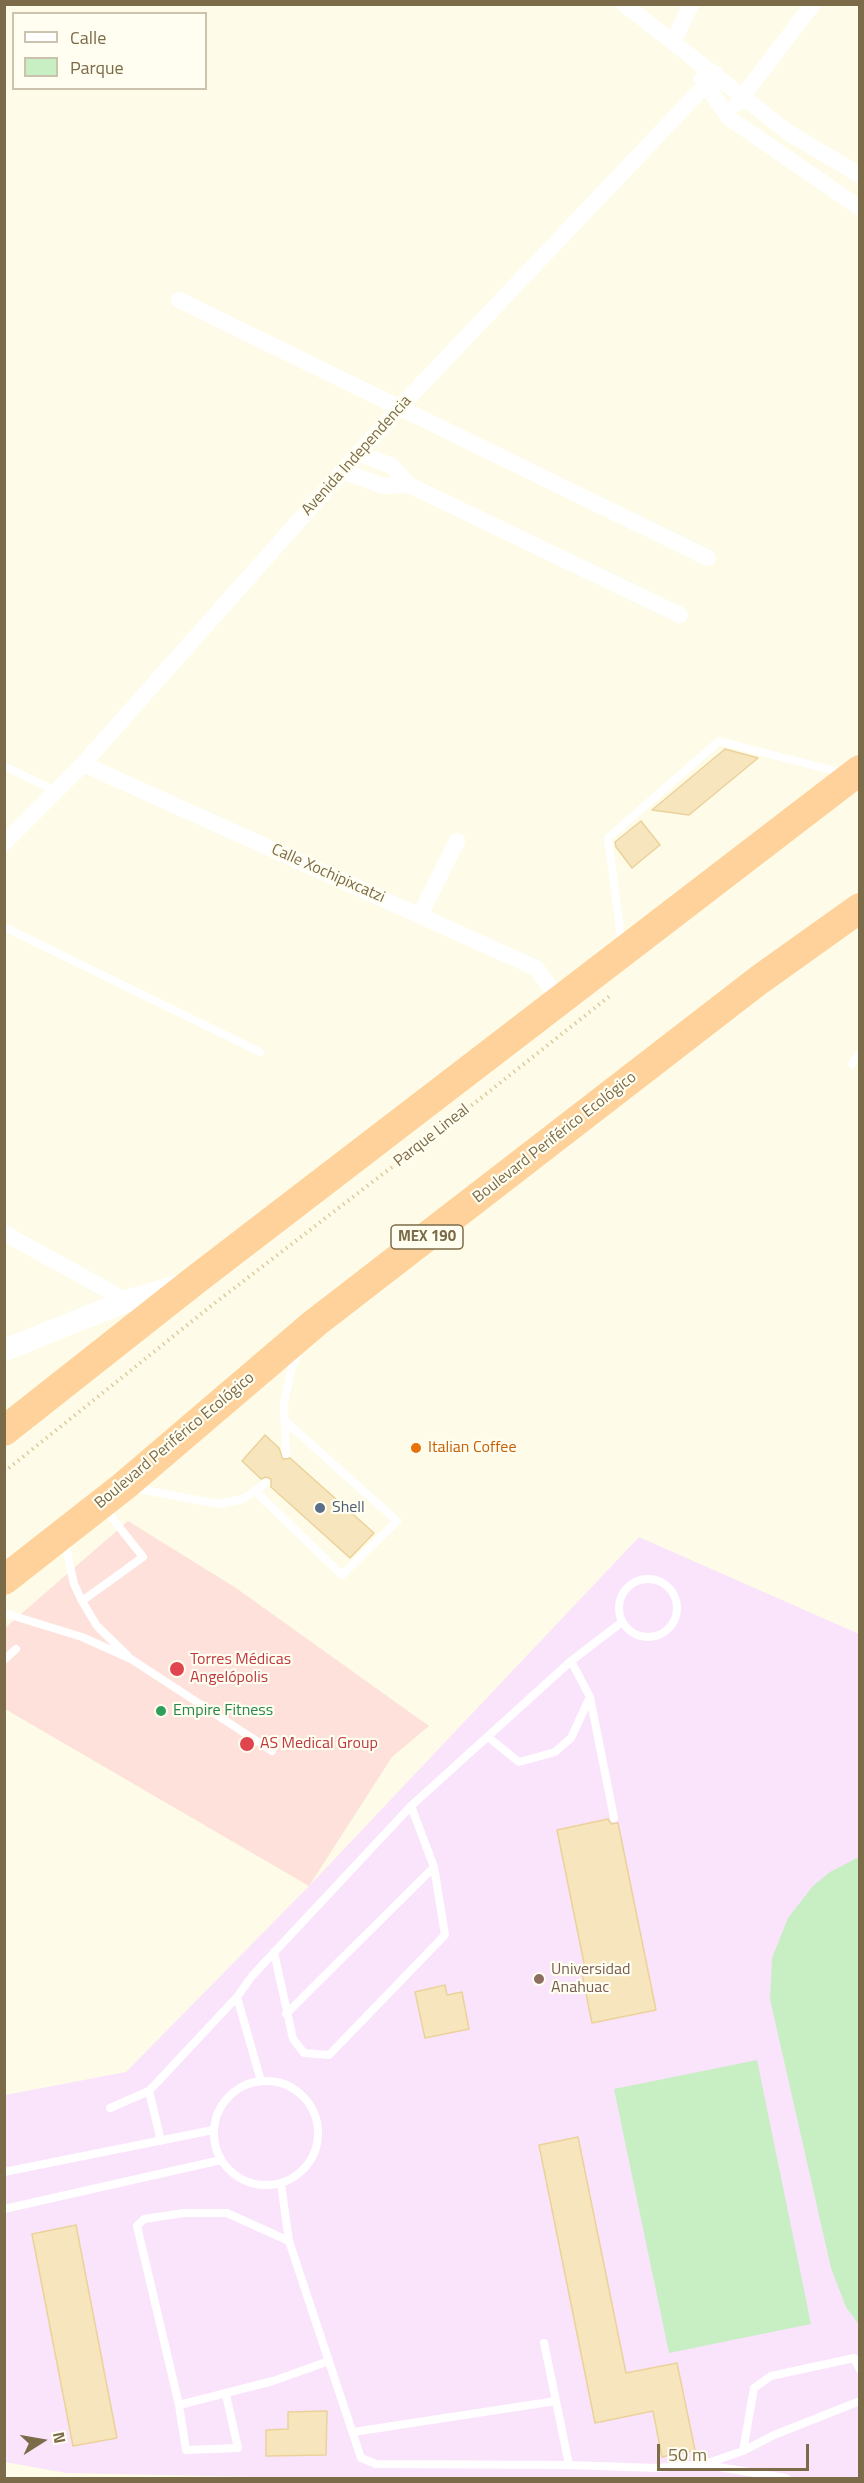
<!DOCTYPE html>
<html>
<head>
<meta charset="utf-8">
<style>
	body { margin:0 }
	#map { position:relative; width:864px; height:2483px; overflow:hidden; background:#fefce8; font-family:"Titillium Web",sans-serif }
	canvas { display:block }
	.frame { position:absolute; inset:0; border:6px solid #7c6b48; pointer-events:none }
	.legend { position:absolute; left:12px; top:12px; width:195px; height:78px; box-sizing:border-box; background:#fffef0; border:2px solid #cbc3ad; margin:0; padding:8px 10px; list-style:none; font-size:18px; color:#7c6b48 }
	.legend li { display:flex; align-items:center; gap:12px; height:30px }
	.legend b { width:30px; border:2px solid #cbc3ad }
	.north { position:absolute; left:12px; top:2411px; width:60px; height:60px; -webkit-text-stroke:4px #fffef0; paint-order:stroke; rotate:79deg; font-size:16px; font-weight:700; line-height:24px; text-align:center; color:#7c6b48 }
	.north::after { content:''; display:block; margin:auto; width:21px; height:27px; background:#7c6b48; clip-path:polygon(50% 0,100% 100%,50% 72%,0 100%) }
	.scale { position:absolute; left:657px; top:2444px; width:152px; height:27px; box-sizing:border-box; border:3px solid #7c6b48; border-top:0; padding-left:8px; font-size:18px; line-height:21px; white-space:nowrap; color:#7c6b48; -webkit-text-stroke:4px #fffef0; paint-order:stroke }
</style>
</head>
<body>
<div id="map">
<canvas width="864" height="2483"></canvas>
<div class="frame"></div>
<ul class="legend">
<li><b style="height:8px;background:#fff"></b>Calle</li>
<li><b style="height:16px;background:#c8eec4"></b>Parque</li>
</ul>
<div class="north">N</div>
<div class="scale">50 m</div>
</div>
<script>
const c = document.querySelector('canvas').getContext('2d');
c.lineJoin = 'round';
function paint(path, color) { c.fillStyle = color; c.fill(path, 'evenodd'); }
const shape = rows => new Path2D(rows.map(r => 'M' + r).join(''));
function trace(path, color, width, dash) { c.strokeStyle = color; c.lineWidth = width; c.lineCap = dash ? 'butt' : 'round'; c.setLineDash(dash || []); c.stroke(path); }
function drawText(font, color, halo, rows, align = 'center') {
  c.font = font + ' "Titillium Web",sans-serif'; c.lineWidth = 4.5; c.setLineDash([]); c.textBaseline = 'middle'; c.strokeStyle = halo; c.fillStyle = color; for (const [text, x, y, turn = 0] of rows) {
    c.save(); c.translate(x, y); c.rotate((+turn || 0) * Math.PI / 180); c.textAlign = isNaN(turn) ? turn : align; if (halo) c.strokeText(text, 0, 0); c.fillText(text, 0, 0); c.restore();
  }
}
const education = shape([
	[639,1537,859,1634,859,2478,302,2478,66,2473,5,2462,5,2095,126,2072,309,1886]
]);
const medical = shape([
	[128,1521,236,1588,429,1726,392,1757,309,1886,5,1709,5,1628]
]);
const green = shape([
	[859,1857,859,2325,846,2307,831,2268,770,1999,772,1958,788,1918,813,1886,830,1872],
	[757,2060,811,2324,669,2353,614,2089]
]);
const building = shape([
	[725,749,758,758,689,815,652,810,725,749],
	[641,821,660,845,632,868,616,847,615,842,641,821],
	[265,1435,279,1448,283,1459,290,1458,374,1533,350,1558,271,1487,271,1479,266,1477,261,1479,242,1461,265,1435],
	[608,1819,611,1824,618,1823,656,2010,592,2023,581,1969,585,1968,557,1830,608,1819],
	[445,1985,447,1995,462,1992,469,2029,425,2038,415,1992,445,1985],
	[578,2137,626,2373,677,2363,695,2450,662,2457,653,2411,595,2423,539,2145,578,2137],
	[76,2225,117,2438,73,2446,32,2234,76,2225],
	[327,2411,326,2455,266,2456,266,2430,288,2429,288,2412,327,2411]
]);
const path = shape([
	[4,1472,211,1306,457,1117,611,995]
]);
const lane = shape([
	[4,766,56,791],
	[4,927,260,1052],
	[622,944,608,838,719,741,843,773],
	[852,1064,860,1053],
	[286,1454,284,1403,292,1367,299,1349],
	[133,1488,219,1504,243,1499,266,1483],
	[256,1492,342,1575,397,1521,284,1420],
	[64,1540,74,1584,82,1601,97,1626,127,1655],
	'619 1608a29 29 0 1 1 58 0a29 29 0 1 1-58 0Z',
	[82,1601,143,1557,105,1509],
	[4,1613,82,1637,131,1659,272,1751],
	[4,1660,16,1649],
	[571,1661,590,1697,614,1818],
	[488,1737,519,1762,555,1752,571,1738,590,1697],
	[274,1952,293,2039,304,2053,329,2055,445,1935,434,1867,411,1806],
	[286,2014,434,1867],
	'214 2133a52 52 0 1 1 104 0a52 52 0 1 1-104 0Z',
	[261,2081,237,1997,252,1976,411,1806,571,1661,622,1622],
	[149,2091,161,2141],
	[110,2108,149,2091,237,1997],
	[4,2172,213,2130],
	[281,2184,289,2241,361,2458,376,2464,569,2465,657,2468,705,2464,743,2451],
	[4,2209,221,2160],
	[544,2343,556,2401],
	[860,2370,854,2358,771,2376,754,2388,743,2451,774,2435,860,2401],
	[226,2395,238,2448,186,2450,179,2405,137,2226,144,2219,184,2213,227,2213,289,2241],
	[179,2405,273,2381,329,2361],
	[353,2432,556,2401,569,2465],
	[706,2465,786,2478]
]);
const street = shape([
	[624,4,789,133,860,175],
	[673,43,691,4],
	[702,79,729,118,860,208],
	[737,104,813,4],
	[179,300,708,558],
	[358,453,392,466,409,485,680,615],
	[342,471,383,486,409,485],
	[83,764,536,968,560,1000],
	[4,843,83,764,400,407,716,74],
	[420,915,457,841],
	[4,1233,127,1301]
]);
const secondary = shape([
	[4,1350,127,1301,184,1284]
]);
const highway = shape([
	[4,1431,194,1281,860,770],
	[4,1580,124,1486,315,1323,759,980,860,908]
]);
const markers = [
	[416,1448,6,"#e8710a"],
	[320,1508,6,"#5c6f8a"],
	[177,1669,8,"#e0444e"],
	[161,1711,6,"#2e9e5b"],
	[247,1744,8,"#e0444e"],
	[539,1979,6,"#8d6e63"]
];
const shields = [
	[427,1237,72]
];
const shieldNames = [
	["MEX 190",427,1237]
];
const streetNames = [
	["Avenida Independencia",357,456,-48],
	["Calle Xochipixcatzi",328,874,24],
	["Parque Lineal",432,1136,-38],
	["Boulevard Periférico Ecológico",555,1138,-38],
	["Boulevard Periférico Ecológico",175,1441,-40]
];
const foodNames = [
	["Italian Coffee",428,1448]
];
const serviceNames = [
	["Shell",332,1508]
];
const healthNames = [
	["Torres Médicas",190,1660],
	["Angelópolis",190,1678],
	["AS Medical Group",260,1744]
];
const leisureNames = [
	["Empire Fitness",173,1711]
];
const educationNames = [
	["Universidad",551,1970],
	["Anahuac",551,1988]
];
paint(education, '#fae4fb');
paint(medical, '#fde1da');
paint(green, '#c8eec4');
paint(building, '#f7e6bd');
trace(building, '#ebd29b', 1.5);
trace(path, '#ddca9f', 4, [1.5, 4.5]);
trace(lane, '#fff', 8);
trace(street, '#fff', 16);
trace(secondary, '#fff', 22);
trace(highway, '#fed29a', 30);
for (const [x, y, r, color] of markers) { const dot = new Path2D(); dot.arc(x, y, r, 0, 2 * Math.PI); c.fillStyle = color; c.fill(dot); trace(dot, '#fffef0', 2); }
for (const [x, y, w] of shields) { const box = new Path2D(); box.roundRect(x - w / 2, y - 12, w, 24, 4.5); c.fillStyle = '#fffef0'; c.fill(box); trace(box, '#7c6b48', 1.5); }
drawText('bold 15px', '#7c6b48', null, shieldNames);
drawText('16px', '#7c6b48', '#fffef0', streetNames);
drawText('16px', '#c56008', '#fffef0', foodNames, 'left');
drawText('16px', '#4e5e75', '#fffef0', serviceNames, 'left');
drawText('16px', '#be3a42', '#fffef0', healthNames, 'left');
drawText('16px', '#27864d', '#fffef0', leisureNames, 'left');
drawText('16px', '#785e54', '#fffef0', educationNames, 'left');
</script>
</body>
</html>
